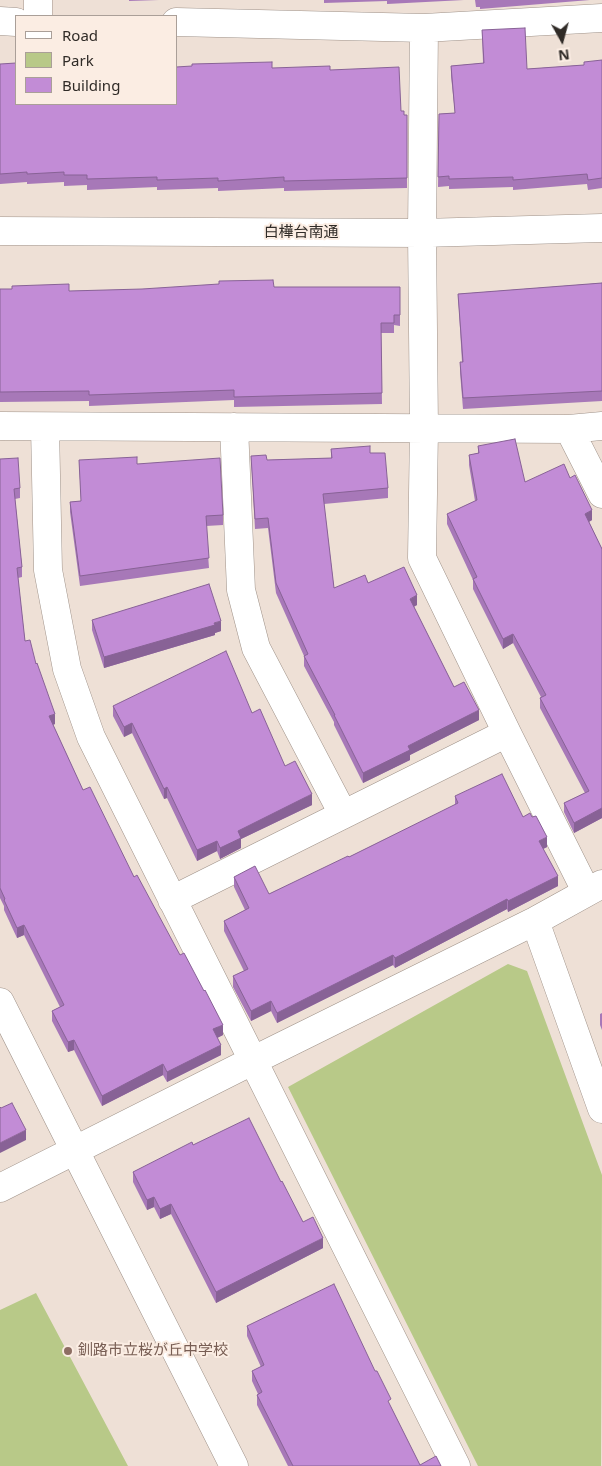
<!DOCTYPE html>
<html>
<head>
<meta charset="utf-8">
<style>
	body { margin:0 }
	#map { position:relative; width:602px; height:1466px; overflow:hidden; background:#eee0d6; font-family:"Noto Sans",sans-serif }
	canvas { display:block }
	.legend { position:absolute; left:15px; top:15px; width:162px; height:90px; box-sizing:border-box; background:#fbede3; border:1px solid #aa9f98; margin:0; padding:6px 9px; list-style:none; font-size:15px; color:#302b27 }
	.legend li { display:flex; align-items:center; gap:10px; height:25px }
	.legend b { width:25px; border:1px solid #aa9f98 }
	.north { position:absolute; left:537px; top:15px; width:50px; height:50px; -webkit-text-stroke:4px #fbede3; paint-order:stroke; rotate:173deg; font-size:14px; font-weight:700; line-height:20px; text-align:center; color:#302b27 }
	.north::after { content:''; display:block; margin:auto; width:18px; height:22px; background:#302b27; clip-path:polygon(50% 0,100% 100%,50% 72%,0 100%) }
</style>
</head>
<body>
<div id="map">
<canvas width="602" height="1466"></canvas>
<ul class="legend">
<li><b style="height:6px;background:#fff"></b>Road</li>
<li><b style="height:14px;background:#b8c988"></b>Park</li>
<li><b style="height:14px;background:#c28cd6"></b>Building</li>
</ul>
<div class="north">N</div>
</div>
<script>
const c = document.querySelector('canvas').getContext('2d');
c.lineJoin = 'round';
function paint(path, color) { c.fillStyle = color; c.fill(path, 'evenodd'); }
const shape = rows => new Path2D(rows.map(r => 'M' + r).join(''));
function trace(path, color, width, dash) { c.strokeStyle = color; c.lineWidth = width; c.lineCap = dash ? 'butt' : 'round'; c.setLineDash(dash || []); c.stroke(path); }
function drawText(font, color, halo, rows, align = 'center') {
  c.font = font + ' "Noto Sans","Noto Sans JP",sans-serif'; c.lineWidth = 4; c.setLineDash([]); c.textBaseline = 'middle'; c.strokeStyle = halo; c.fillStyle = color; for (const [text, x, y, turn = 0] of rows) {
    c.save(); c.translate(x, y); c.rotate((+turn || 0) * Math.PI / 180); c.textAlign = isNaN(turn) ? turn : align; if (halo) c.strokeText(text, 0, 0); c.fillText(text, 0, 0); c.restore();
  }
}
const green = shape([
	[508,964,527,971,602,1175,601,1466,478,1466,288,1087],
	[36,1293,128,1466,0,1466,0,1310]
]);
const minor = shape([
	[38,16,38,0],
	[0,21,16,22],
	[176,22,424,28,602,18],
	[424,28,422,233,424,429,422,558,507,733,586,891],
	[0,231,422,233,602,228],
	[0,426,569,429,602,426],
	[45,427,48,570,67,669,91,737,456,1466],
	[234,427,241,590,256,648,343,814],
	[569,429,602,494],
	[172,900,507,733],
	[535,921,602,1109],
	[0,1002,234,1466],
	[0,1188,254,1060,535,921,602,884]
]);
const wall = shape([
	[129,0,159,0,129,1],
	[324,0,464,0,387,4,387,1,324,3],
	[475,0,590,0,480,9,480,7,476,7],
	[482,30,527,69,584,65,602,60,602,188,588,190,587,184,513,190,513,187,449,189,449,186,438,187,439,114,455,113,451,76,451,66,483,63],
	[0,64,16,104,272,68,330,70,401,111,404,115,407,115,407,188,284,191,284,188,218,191,218,188,157,190,157,187,87,190,87,185,64,186,64,182,27,184,27,182,0,184],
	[602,283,602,401,463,409,460,372,460,362,462,362,458,294],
	[274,287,400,287,400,326,394,325,394,333,381,333,382,404,234,407,234,400,89,406,89,401,0,402,0,289,69,291],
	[478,446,525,482,570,478,592,520,589,522,602,549,602,818,574,833,564,812,564,803,585,793,540,708,540,698,541,697,513,643,503,649,473,589,473,580,447,524,447,514,475,501,469,465,469,455,478,453],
	[331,449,370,453,388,488,388,498,324,504,334,588,368,583,417,605,414,607,454,687,479,720,410,755,410,760,363,783,334,725,334,722,304,666,304,656,276,593,268,528,255,529,251,456,267,460,331,458],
	[0,459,20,488,20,498,15,499,22,567,22,577,18,578,25,641,36,664,55,724,53,725,83,790,134,877,223,1035,217,1038,221,1055,167,1082,163,1075,102,1106,74,1050,68,1052,52,1021,52,1011,60,1007,24,935,17,938,4,910,4,906,0,898],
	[79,460,223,515,223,525,206,526,209,568,80,586,70,512,70,502,81,501],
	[92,620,221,631,215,633,215,635,104,668,92,630],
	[113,706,252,713,285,766,312,805,241,839,241,848,220,859,217,851,197,861,167,798,164,799,132,733,124,737,113,716],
	[455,796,523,817,547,847,543,849,558,886,508,912,507,909,395,968,393,965,277,1023,271,1011,251,1021,233,987,233,976,244,971,224,931,224,921,245,910,234,887,234,877,269,894,349,857,455,805],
	[602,1013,602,1030,600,1025,600,1014],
	[193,1145,281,1182,303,1222,323,1248,216,1303,171,1214,160,1219,154,1207,147,1210,133,1182,133,1172],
	[247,1326,391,1407,420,1465,441,1466,288,1466,257,1405,257,1395,258,1394,252,1381,252,1371,261,1367,247,1336]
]);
const shadedWall = shape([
	[592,510,592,520,585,524,585,514],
	[417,595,417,605,410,608,410,599],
	[221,621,221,631,215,633,215,635,104,668,104,657],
	[513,634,513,643,503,649,503,639],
	[479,710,479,720,410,755,410,760,363,783,363,773,408,746],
	[55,714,55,724,49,726,49,716],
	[132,723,132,733,124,737,124,727],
	[167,787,167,798,164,799,164,789],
	[312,794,312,805,241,839,241,848,220,859,220,848,238,831],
	[602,808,602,818,574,833,574,823],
	[547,837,547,847,539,851,539,841],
	[217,841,217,851,197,861,197,850],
	[558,876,558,886,508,912,508,901],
	[507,899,507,909,395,968,395,958],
	[24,925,24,935,17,938,17,928],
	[393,955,393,965,277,1023,277,1013],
	[271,1001,271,1011,251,1021,251,1011],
	[223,1025,223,1035,213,1040,213,1029],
	[74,1040,74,1050,68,1052,68,1042],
	[221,1045,221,1055,167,1082,167,1072],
	[163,1064,163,1075,102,1106,102,1096],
	[26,1130,26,1140,0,1153,0,1143],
	[154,1197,154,1207,147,1210,147,1200],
	[171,1204,171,1214,160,1219,160,1209],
	[323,1238,323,1248,216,1303,216,1292]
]);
const building = shape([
	[525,28,527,69,584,65,584,62,602,60,602,178,588,180,587,174,513,180,513,177,449,179,449,176,438,177,439,114,455,113,451,66,484,63,482,30,525,28],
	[272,62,272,68,330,66,330,70,399,67,401,111,404,111,404,115,407,115,407,178,284,181,284,177,218,181,218,178,157,180,157,177,87,179,87,175,64,175,64,172,27,174,27,172,0,174,0,64,16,63,16,104,176,104,176,67,192,66,192,64,272,62],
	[273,280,274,287,400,287,400,315,394,315,394,323,381,323,382,393,234,397,234,390,89,395,89,391,0,392,0,289,12,289,12,286,69,284,69,291,142,289,219,284,219,281,273,280],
	[602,283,602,391,463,398,460,362,463,362,458,294,602,283],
	[515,439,525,482,564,464,570,478,575,475,592,510,585,514,602,549,602,808,574,823,564,803,589,791,540,698,546,695,513,634,503,639,473,579,477,577,447,514,477,500,469,455,479,453,478,446,515,439],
	[370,446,370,453,385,453,388,488,323,494,334,588,365,575,368,583,404,567,417,595,410,599,454,687,464,682,479,710,408,746,410,750,363,773,334,715,335,715,304,656,308,654,276,583,268,518,255,519,251,456,266,455,267,460,332,458,331,449,370,446],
	[137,457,137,464,220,458,223,515,206,516,209,558,80,576,70,502,81,501,79,460,137,457],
	[18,458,20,488,14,489,22,567,17,568,25,641,30,640,36,664,37,663,55,714,49,716,83,790,90,787,134,877,137,875,180,955,184,953,204,991,205,990,223,1025,213,1029,221,1045,167,1072,163,1064,102,1096,74,1040,68,1042,52,1011,64,1005,24,925,17,928,4,900,5,899,0,888,0,459,18,458],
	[209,584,221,621,214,623,215,625,104,657,92,620,209,584],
	[226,651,252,713,260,709,285,766,295,761,312,794,238,831,241,838,220,848,217,841,197,850,167,787,164,789,132,723,124,727,113,706,226,651],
	[502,774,523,817,530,813,532,817,536,816,547,837,539,841,558,876,508,901,507,899,395,958,393,955,277,1013,271,1001,251,1011,233,976,248,969,224,921,249,908,234,877,255,866,269,894,348,856,349,857,458,803,455,796,502,774],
	[12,1103,26,1130,0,1143,0,1107,1,1108,12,1103],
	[249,1118,281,1182,282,1181,303,1222,313,1217,323,1238,216,1292,171,1204,160,1209,154,1197,147,1200,133,1172,192,1142,193,1145,249,1118],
	[334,1284,375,1371,377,1371,391,1399,388,1401,420,1465,436,1456,441,1466,293,1466,257,1395,262,1392,252,1371,264,1365,247,1326,334,1284]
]);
const markers = [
	[68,1351,5,"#8d6e63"]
];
const streetNames = [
	["白樺台南通",301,233]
];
const educationNames = [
	["釧路市立桜が丘中学校",78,1351]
];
paint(green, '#b8c988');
trace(minor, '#9f9289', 29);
trace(minor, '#fff', 28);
paint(wall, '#a778b8');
paint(shadedWall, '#886296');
paint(building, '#c28cd6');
trace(building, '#886296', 1);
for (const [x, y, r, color] of markers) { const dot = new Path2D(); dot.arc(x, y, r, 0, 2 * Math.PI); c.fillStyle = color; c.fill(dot); trace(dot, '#fbede3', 2); }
drawText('15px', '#302b27', '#fbede3', streetNames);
drawText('15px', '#785e54', '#fbede3', educationNames, 'left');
</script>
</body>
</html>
